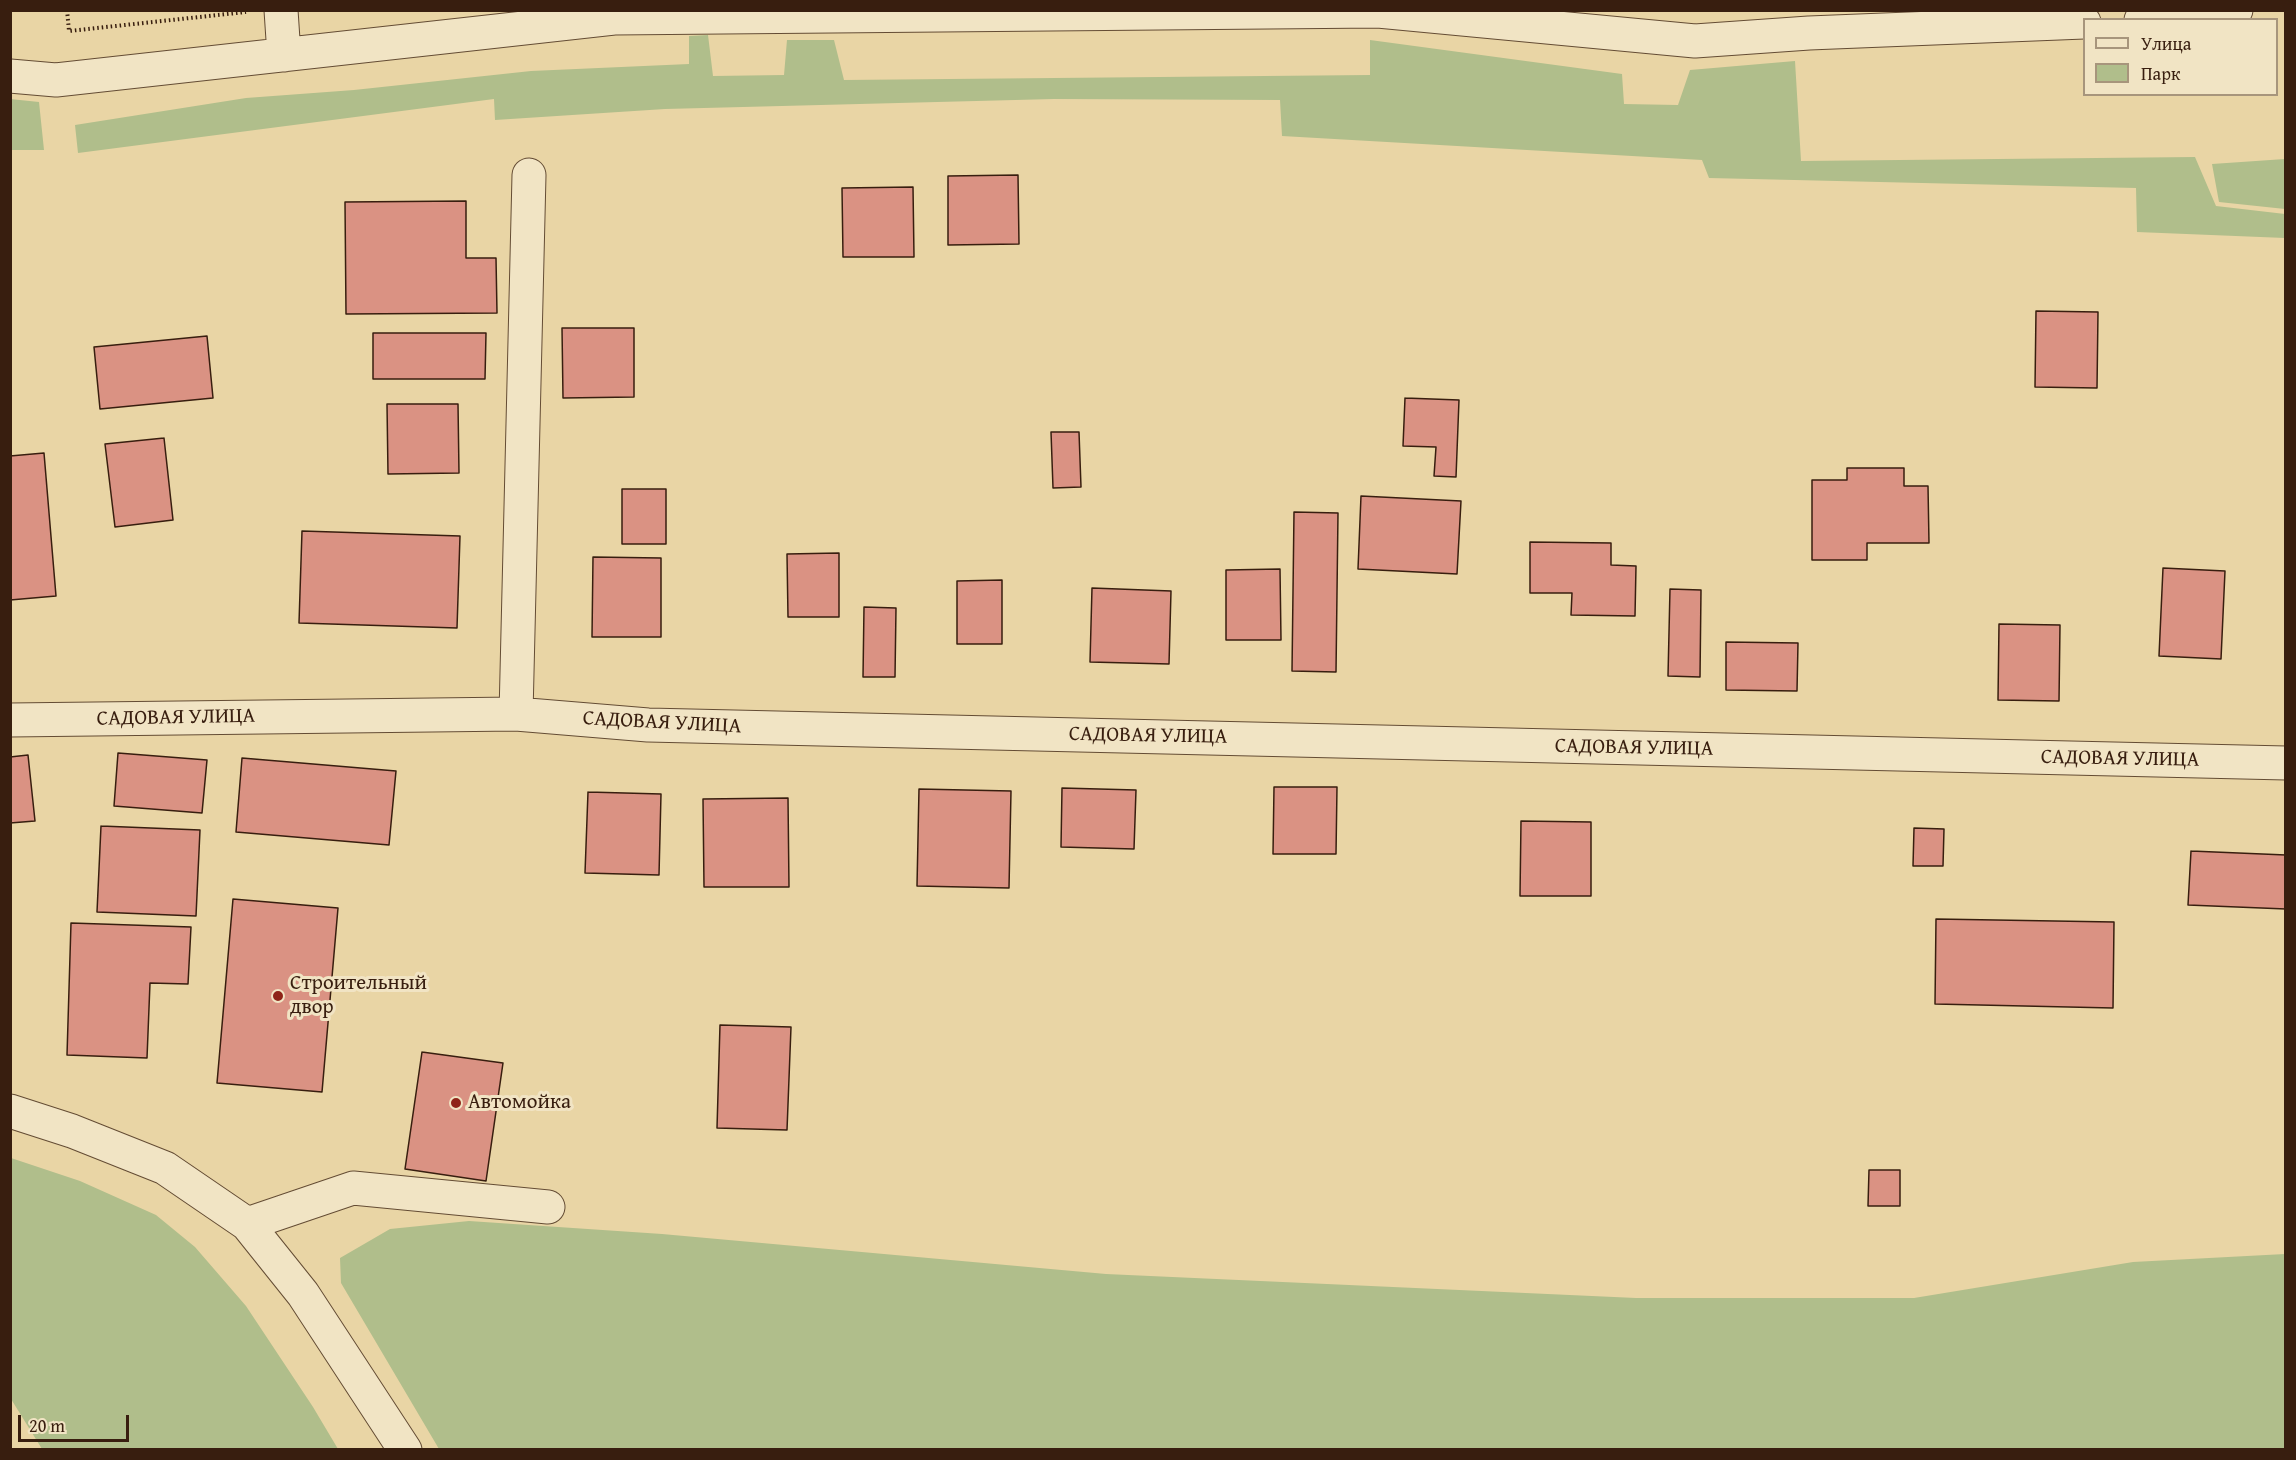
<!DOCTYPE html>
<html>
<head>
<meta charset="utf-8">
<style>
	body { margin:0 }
	#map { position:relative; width:2296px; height:1460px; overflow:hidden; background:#e9d5a5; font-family:"Gentium Book Plus",serif }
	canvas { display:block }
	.frame { position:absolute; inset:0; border:12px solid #381e0f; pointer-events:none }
	.legend { position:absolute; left:2083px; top:18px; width:195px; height:78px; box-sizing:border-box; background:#f1e4c4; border:2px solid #a7957c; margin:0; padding:8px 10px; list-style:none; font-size:18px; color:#381e0f }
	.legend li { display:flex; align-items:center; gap:12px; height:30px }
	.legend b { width:30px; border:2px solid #a7957c }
	.scale { position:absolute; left:18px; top:1415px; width:111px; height:27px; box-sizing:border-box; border:3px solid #381e0f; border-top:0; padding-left:8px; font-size:18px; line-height:21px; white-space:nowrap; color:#381e0f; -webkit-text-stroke:4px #f1e4c4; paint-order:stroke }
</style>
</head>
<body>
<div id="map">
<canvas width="2296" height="1460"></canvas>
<div class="frame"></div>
<ul class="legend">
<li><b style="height:8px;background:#f1e4c4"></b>Улица</li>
<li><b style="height:16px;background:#b0be8b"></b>Парк</li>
</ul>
<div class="scale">20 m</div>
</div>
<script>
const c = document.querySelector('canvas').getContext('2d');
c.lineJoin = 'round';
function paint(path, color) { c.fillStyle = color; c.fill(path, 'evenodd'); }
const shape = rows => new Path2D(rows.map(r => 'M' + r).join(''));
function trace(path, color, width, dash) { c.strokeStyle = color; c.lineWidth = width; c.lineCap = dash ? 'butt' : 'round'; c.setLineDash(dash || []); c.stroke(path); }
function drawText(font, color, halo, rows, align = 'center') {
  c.font = font + ' "Gentium Book Plus",serif'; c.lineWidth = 6; c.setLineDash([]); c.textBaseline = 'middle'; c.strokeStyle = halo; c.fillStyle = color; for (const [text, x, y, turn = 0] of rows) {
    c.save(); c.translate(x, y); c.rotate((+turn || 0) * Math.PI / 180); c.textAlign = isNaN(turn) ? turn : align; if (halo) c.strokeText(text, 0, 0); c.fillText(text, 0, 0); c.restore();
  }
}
const green = shape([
	[708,35,713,76,784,75,787,40,834,40,844,80,1370,75,1370,40,1622,74,1624,104,1678,105,1690,70,1795,61,1801,161,2195,157,2216,206,2285,214,2285,238,2137,232,2136,188,1709,178,1702,160,1282,136,1280,100,1054,99,665,109,495,120,494,99,78,153,75,125,246,98,354,90,531,71,689,64,689,36],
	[10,99,39,102,44,150,11,150],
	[2285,159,2285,209,2219,202,2212,164],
	[11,1158,80,1181,156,1215,195,1247,246,1306,313,1407,338,1449,42,1449,11,1399],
	[469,1221,662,1234,1106,1274,1636,1298,1914,1298,2133,1262,2285,1254,2285,1449,439,1449,341,1283,340,1258,390,1229]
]);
const building = shape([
	[1018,175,1019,244,948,245,948,176,1018,175],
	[913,187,914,257,843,257,842,188,913,187],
	[466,201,466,258,496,258,497,313,346,314,345,202,466,201],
	[2036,311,2098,312,2097,388,2035,387,2036,311],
	[562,328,634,328,634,397,563,398,562,328],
	[373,333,486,333,485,379,373,379,373,333],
	[207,336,213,398,100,409,94,347,207,336],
	[1405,398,1459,400,1456,477,1434,476,1436,447,1403,446,1405,398],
	[387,404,458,404,459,473,388,474,387,404],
	[1051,432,1079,432,1081,487,1053,488,1051,432],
	[164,438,173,520,115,527,105,444,164,438],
	[44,453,56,596,10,600,10,456,44,453],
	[1847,468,1904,468,1904,486,1928,486,1929,543,1867,543,1867,560,1812,560,1812,480,1847,480,1847,468],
	[622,489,666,489,666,544,622,544,622,489],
	[1361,496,1461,501,1457,574,1358,569,1361,496],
	[1294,512,1338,513,1336,672,1292,671,1294,512],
	[302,531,460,536,457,628,299,623,302,531],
	[1530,542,1611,543,1611,565,1636,566,1635,616,1571,615,1572,593,1530,593,1530,542],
	[839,553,839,617,788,617,787,554,839,553],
	[593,557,661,558,661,637,592,637,593,557],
	[2163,568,2225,571,2221,659,2159,656,2163,568],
	[1280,569,1281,640,1226,640,1226,570,1280,569],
	[1002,580,1002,644,957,644,957,581,1002,580],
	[1092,588,1171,591,1169,664,1090,662,1092,588],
	[1670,589,1701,590,1700,677,1668,676,1670,589],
	[864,607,896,608,895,677,863,677,864,607],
	[1999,624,2060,625,2059,701,1998,700,1999,624],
	[1726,642,1798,643,1797,691,1726,690,1726,642],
	[118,753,207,760,202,813,114,806,118,753],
	[28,755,35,821,10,823,10,757,28,755],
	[242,758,396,771,389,845,236,832,242,758],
	[1274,787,1337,787,1336,854,1273,854,1274,787],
	[1062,788,1136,790,1134,849,1061,847,1062,788],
	[919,789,1011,791,1009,888,917,886,919,789],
	[588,792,661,794,659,875,585,873,588,792],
	[788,798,789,887,704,887,703,799,788,798],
	[1521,821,1591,822,1591,896,1520,896,1521,821],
	[101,826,200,830,196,916,97,912,101,826],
	[1914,828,1944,829,1943,866,1913,866,1914,828],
	[2191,851,2286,855,2286,909,2188,905,2191,851],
	[233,899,338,908,322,1092,217,1083,233,899],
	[1936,919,2114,922,2113,1008,1935,1004,1936,919],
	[71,923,191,927,188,984,150,983,147,1058,67,1055,71,923],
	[720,1025,791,1027,787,1130,717,1128,720,1025],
	[422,1052,503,1063,486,1181,405,1169,422,1052],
	[1869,1170,1900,1170,1900,1206,1868,1206,1869,1170]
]);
const path = shape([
	[67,10,69,31,246,12]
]);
const minor = shape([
	[281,10,284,55],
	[2141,20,2236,10],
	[10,76,56,80,614,18,1378,11,1695,41,1809,33,2084,22],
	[516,714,529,175],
	[10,720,516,714,648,725,2286,763],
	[10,1111,72,1131,165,1168,247,1224,303,1294,405,1450],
	[247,1224,353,1188,548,1207]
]);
const markers = [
	[278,996,6,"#8f2418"],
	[456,1103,6,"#8f2418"]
];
const streetNames = [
	["САДОВАЯ УЛИЦА",176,718,-1],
	["САДОВАЯ УЛИЦА",662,723,3],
	["САДОВАЯ УЛИЦА",1148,736,1],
	["САДОВАЯ УЛИЦА",1634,748,1],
	["САДОВАЯ УЛИЦА",2120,759,1]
];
const poiNames = [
	["Строительный",290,984],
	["двор",290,1008],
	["Автомойка",468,1103]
];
paint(green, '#b0be8b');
paint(building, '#da9283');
trace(building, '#381e0f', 1.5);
trace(minor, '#644c34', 35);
trace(path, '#381e0f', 4, [1.5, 3]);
trace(minor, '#f1e4c4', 33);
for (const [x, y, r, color] of markers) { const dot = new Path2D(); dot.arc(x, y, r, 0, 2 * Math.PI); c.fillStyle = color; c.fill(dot); trace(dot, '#f1e4c4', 2); }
drawText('21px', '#381e0f', '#f1e4c4', streetNames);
drawText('21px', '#381e0f', '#f1e4c4', poiNames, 'left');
</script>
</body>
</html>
